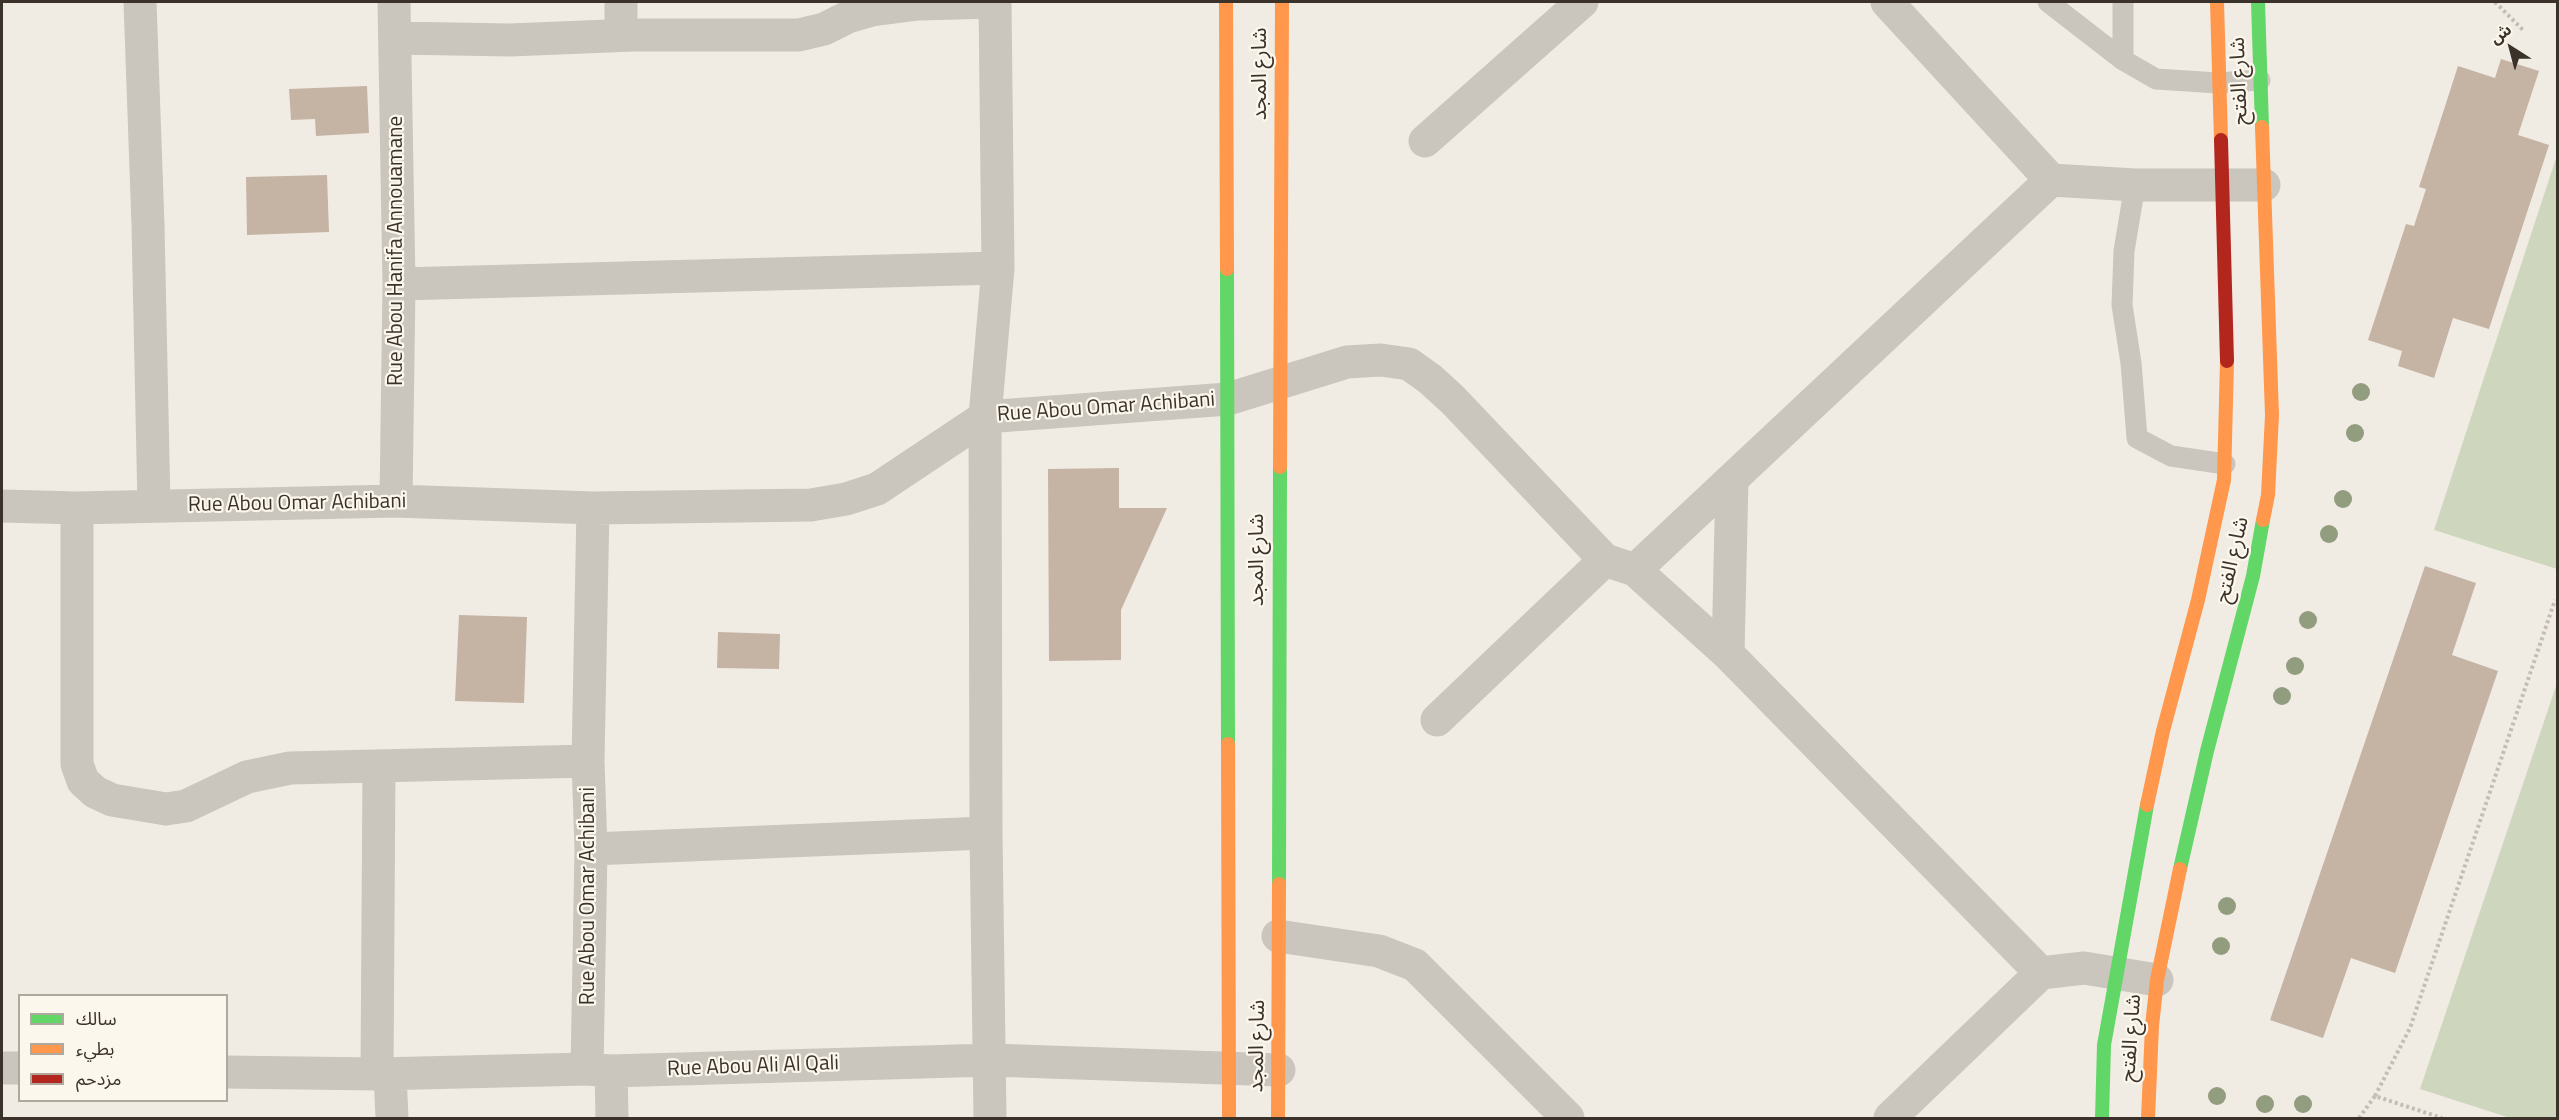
<!DOCTYPE html>
<html>
<head>
<meta charset="utf-8">
<style>
	body { margin:0 }
	#map { position:relative; width:2559px; height:1120px; overflow:hidden; background:#f0ece4; font-family:"Titillium Web","Noto Sans Arabic",sans-serif }
	canvas { display:block }
	.frame { position:absolute; inset:0; border:3px solid #3b322a; pointer-events:none }
	.legend { position:absolute; left:18px; top:994px; width:210px; height:108px; box-sizing:border-box; background:#fcf7ed; border:2px solid #afa89f; margin:0; padding:8px 10px; list-style:none; font-size:18px; color:#3b322a }
	.legend li { display:flex; align-items:center; gap:12px; height:30px }
	.legend b { width:30px; border:2px solid #afa89f }
	.north { position:absolute; left:2481px; top:18px; width:60px; height:60px; -webkit-text-stroke:4px #fcf7ed; paint-order:stroke; rotate:324deg; font-size:16px; font-weight:700; line-height:24px; text-align:center; color:#3b322a }
	.north::after { content:''; display:block; margin:auto; width:21px; height:27px; background:#3b322a; clip-path:polygon(50% 0,100% 100%,50% 72%,0 100%) }
</style>
</head>
<body>
<div id="map">
<canvas width="2559" height="1120"></canvas>
<div class="frame"></div>
<ul class="legend">
<li><b style="height:8px;background:#63d668"></b>سالك</li>
<li><b style="height:8px;background:#ff974d"></b>بطيء</li>
<li><b style="height:8px;background:#b3261e"></b>مزدحم</li>
</ul>
<div class="north">ش</div>
</div>
<script>
const c = document.querySelector('canvas').getContext('2d');
c.lineJoin = 'round';
function paint(path, color) { c.fillStyle = color; c.fill(path, 'evenodd'); }
const shape = rows => new Path2D(rows.map(r => 'M' + r).join(''));
function trace(path, color, width, dash) { c.strokeStyle = color; c.lineWidth = width; c.lineCap = dash ? 'butt' : 'round'; c.setLineDash(dash || []); c.stroke(path); }
function drawText(font, color, halo, rows, align = 'center') {
  c.font = font + ' "Titillium Web","Noto Sans Arabic",sans-serif'; c.lineWidth = 4.5; c.setLineDash([]); c.textBaseline = 'middle'; c.strokeStyle = halo; c.fillStyle = color; for (const [text, x, y, turn = 0] of rows) {
    c.save(); c.translate(x, y); c.rotate((+turn || 0) * Math.PI / 180); c.textAlign = isNaN(turn) ? turn : align; if (halo) c.strokeText(text, 0, 0); c.fillText(text, 0, 0); c.restore();
  }
}
const green = shape([
	[2557,155,2557,569,2434,530],
	[2557,683,2557,1118,2510,1118,2420,1089]
]);
const building = shape([
	[2501,59,2539,71,2518,135,2549,145,2489,329,2453,318,2434,378,2398,366,2402,351,2368,340,2406,224,2414,226,2426,189,2419,187,2458,66,2495,78],
	[367,86,369,133,316,136,315,119,291,120,289,89],
	[327,175,329,232,247,235,246,177],
	[1119,468,1119,508,1167,508,1121,610,1121,660,1049,661,1048,469],
	[2425,566,2476,583,2452,655,2498,671,2395,973,2351,958,2323,1038,2270,1020],
	[459,615,527,617,524,703,455,701],
	[718,632,780,634,779,669,717,668]
]);
const path = shape([
	[2495,2,2524,31],
	[2375,1096,2410,1028,2555,600],
	[2359,1118,2375,1096,2442,1118]
]);
const lane = shape([
	[2048,2,2123,60,2156,79,2218,83,2260,80],
	[2123,60,2123,2],
	[2135,185,2124,251,2122,305,2131,363,2137,438,2171,456,2225,464]
]);
const street = shape([
	[140,2,148,225,154,506],
	[394,2,399,284,396,501],
	[621,2,621,35],
	[1887,2,2051,180,2135,185,2264,185],
	[395,38,510,40,633,35,799,35,824,29,848,17,872,10,918,4,995,2,998,268,985,417,986,833,990,1118],
	[1425,141,1582,2],
	[399,284,998,268],
	[2,506,77,508,396,501,593,508,811,505,846,499,877,489,985,417,1228,399,1347,362,1381,360,1409,364,1430,379,1453,400,1605,560],
	[77,508,77,764,83,781,95,792,112,800,166,809,186,806,247,777,290,768,588,761],
	[1635,570,1728,654,2041,973],
	[1728,654,1732,479],
	[1437,720,1605,560,1635,570,2051,180],
	[591,849,986,833],
	[1278,936,1379,951,1415,965,1568,1118],
	[2,1068,20,1068],
	[587,1069,591,849,588,761,593,508],
	[611,1071,612,1118],
	[226,1072,377,1074,587,1069,611,1071,991,1060,1279,1070],
	[377,1074,379,766],
	[390,1074,392,1118],
	[1890,1118,2041,973,2084,968,2157,980]
]);
const fast = shape([
	[2258,2,2262,127],
	[1227,269,1228,744],
	[2180,869,2207,751,2253,576,2263,520],
	[1279,884,1280,467],
	[2102,1118,2104,1045,2147,805]
]);
const slow = shape([
	[1226,2,1227,269],
	[2217,2,2221,140],
	[2262,127,2272,415,2268,495,2263,520],
	[1280,467,1282,2],
	[1228,744,1229,1118],
	[2147,805,2163,731,2198,600,2224,480,2227,361],
	[1278,1118,1279,884],
	[2148,1118,2152,1026,2157,980,2180,869]
]);
const jam = shape([
	[2221,140,2227,361]
]);
const trees = [
	[2361,392],
	[2355,433],
	[2343,499],
	[2329,534],
	[2308,620],
	[2295,666],
	[2282,696],
	[2227,906],
	[2221,946],
	[2217,1096],
	[2265,1104],
	[2303,1104]
];
const streetNames = [
	["شارع المجد",1261,74,-90],
	["شارع الفتح",2240,81,-92],
	["Rue Abou Hanifa Annouamane",397,251,-90],
	["Rue Abou Omar Achibani",1106,408,-4],
	["Rue Abou Omar Achibani",297,504,-1],
	["شارع المجد",1258,560,-90],
	["شارع الفتح",2233,560,-77],
	["Rue Abou Omar Achibani",589,896,-90],
	["شارع الفتح",2132,1038,-86],
	["شارع المجد",1258,1046,-89],
	["Rue Abou Ali Al Qali",753,1067,-2]
];
paint(green, '#ced7bd');
paint(building, '#c5b3a4');
trace(path, '#c3bdb5', 4, [3, 3]);
trace(lane, '#cac5bd', 21);
trace(street, '#cac5bd', 33);
trace(fast, '#63d668', 14);
trace(slow, '#ff974d', 14);
trace(jam, '#b3261e', 14);
c.fillStyle = '#919d7e';
for (const [x, y] of trees) { c.beginPath(); c.arc(x, y, 9, 0, 2 * Math.PI); c.fill(); }
drawText('21px', '#3b322a', '#fcf7ed', streetNames);
</script>
</body>
</html>
